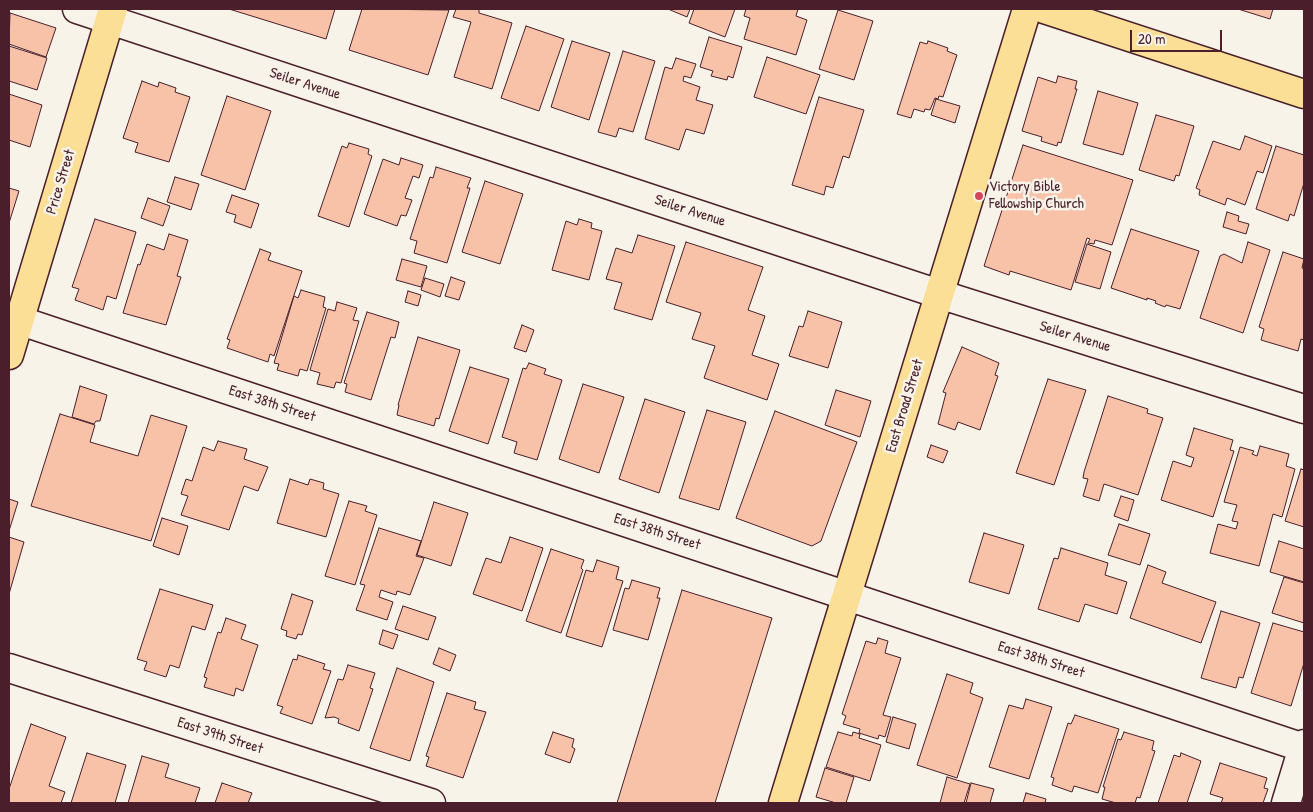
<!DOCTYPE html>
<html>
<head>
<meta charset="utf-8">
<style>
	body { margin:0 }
	#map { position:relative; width:1313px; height:812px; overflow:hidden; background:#f7f3e8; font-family:"Patrick Hand",sans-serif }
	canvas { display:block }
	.frame { position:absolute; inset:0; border:10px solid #4a1f2b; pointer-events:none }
	.scale { position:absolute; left:1130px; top:30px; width:92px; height:22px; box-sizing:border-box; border:2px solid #4a1f2b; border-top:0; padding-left:6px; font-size:15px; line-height:18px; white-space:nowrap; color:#4a1f2b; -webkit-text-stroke:4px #f7f3e8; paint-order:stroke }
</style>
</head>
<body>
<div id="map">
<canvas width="1313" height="812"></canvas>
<div class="frame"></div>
<div class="scale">20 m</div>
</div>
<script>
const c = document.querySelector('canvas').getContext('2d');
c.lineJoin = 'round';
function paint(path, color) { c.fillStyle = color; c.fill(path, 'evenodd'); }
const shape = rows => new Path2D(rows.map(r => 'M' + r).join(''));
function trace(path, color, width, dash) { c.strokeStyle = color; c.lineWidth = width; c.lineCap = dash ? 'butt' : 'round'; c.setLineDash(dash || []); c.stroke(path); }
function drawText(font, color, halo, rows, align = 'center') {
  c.font = font + ' "Patrick Hand",sans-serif'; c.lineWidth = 5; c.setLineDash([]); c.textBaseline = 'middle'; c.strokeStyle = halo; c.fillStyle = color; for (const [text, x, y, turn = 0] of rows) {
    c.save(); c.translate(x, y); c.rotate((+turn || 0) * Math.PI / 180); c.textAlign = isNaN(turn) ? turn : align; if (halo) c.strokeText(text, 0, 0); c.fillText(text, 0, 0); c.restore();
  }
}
const building = shape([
	[229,9,335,9,326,39,229,9],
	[362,9,449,10,428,75,349,50,362,9],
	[456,9,479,9,479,13,512,23,492,89,454,77,471,22,453,17,456,9],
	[668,9,690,9,687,17,668,9],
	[694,9,735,9,725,37,689,23,694,9],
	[746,9,798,9,796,16,807,20,796,55,744,39,750,18,744,16,746,9],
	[1238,9,1273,9,1270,19,1238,9],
	[838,10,873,21,854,80,819,69,838,10],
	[10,13,56,28,46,57,9,44,10,13],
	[526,26,564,39,539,111,501,98,526,26],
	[709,37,742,47,733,78,728,76,727,80,711,76,713,71,700,67,709,37],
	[572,41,610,53,589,120,551,107,572,41],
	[928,41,948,48,947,51,957,55,943,97,939,96,938,99,935,98,930,110,925,109,924,112,914,109,911,118,897,114,920,42,927,44,928,41],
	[9,46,47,58,37,90,9,81,9,46],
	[623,51,655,61,633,132,619,128,616,137,598,132,623,51],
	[767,57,820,75,806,114,754,97,767,57],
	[676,58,696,64,691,78,684,76,683,81,700,87,696,100,713,105,704,134,686,129,679,150,645,139,665,67,672,69,676,58],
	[1058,76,1077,81,1075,89,1077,89,1061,143,1058,142,1057,146,1041,141,1042,137,1022,131,1038,77,1056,83,1058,76],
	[142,81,158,87,159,82,176,88,175,92,190,97,169,162,135,152,138,143,123,138,142,81],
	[1098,91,1138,103,1123,155,1083,144,1098,91],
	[9,94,42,105,30,147,9,140,9,94],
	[227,96,271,111,245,190,201,175,227,96],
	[819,97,864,110,849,158,843,156,833,188,826,186,824,195,792,185,819,97],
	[936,99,960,106,955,123,931,115,936,99],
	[1156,115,1194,126,1179,176,1176,175,1174,181,1139,170,1156,115],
	[1245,136,1272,146,1263,173,1257,171,1245,205,1227,198,1225,205,1199,195,1200,190,1196,188,1213,141,1240,150,1245,136],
	[349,143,369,149,368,154,372,156,349,227,318,216,342,146,347,148,349,143],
	[1023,145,1133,180,1112,245,1095,240,1094,244,1088,243,1090,239,1087,238,1071,290,1010,271,1009,275,984,266,1023,145],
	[1276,146,1304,155,1304,183,1294,216,1290,214,1288,221,1256,209,1276,146],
	[401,158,423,165,419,178,413,176,405,198,412,200,406,216,401,215,397,226,364,214,383,159,399,165,401,158],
	[436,167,471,178,467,188,470,188,447,263,414,253,417,241,410,239,430,177,433,178,436,167],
	[175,177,199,184,191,210,167,202,175,177],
	[485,181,523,194,500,264,462,252,485,181],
	[9,188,19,191,9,223,9,188],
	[232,195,259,204,251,228,234,222,236,215,226,212,232,195],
	[148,198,170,206,163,226,141,218,148,198],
	[1227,212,1239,216,1238,221,1249,224,1246,234,1223,227,1227,212],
	[95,219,136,232,116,299,107,296,103,310,75,300,79,289,72,287,95,219],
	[579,219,592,223,591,228,602,231,589,280,552,270,566,221,577,225,579,219],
	[1131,229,1199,251,1180,309,1166,305,1165,307,1155,303,1156,301,1147,298,1147,300,1111,288,1131,229],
	[169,234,188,240,177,276,181,277,166,325,123,313,138,264,140,265,147,244,164,250,169,234],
	[638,235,675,246,652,320,614,309,622,283,606,279,616,248,632,253,638,235],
	[686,242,763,267,748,310,765,316,752,355,779,364,767,400,704,378,715,346,692,339,701,313,666,302,686,242],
	[1248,242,1270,250,1243,333,1200,318,1220,256,1224,254,1242,263,1248,242],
	[1087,244,1111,252,1100,289,1075,282,1087,244],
	[260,249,271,253,268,260,302,271,274,356,270,354,268,362,227,348,230,340,227,339,260,249],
	[1283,252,1304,259,1302,268,1304,269,1304,340,1301,339,1298,351,1261,340,1264,329,1259,327,1283,252],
	[402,259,427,266,421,287,396,280,402,259],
	[451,277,465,282,459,300,445,296,451,277],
	[425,278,444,284,440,297,421,290,425,278],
	[301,290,325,297,323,307,326,308,307,371,300,369,298,376,277,370,279,364,274,363,294,296,298,298,301,290],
	[408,291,421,295,418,306,405,302,408,291],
	[337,302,357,308,353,320,359,321,341,383,336,382,334,388,317,384,320,373,310,370,328,309,335,311,337,302],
	[808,311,842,322,828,368,789,356,799,326,803,327,808,311],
	[367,312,399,322,395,338,391,337,371,400,345,392,347,384,344,383,367,312],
	[522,325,534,330,526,352,514,348,522,325],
	[418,337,460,350,439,419,436,418,434,426,397,415,399,405,398,405,418,337],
	[962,347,999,363,995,375,998,376,980,430,958,422,955,430,938,424,946,393,943,392,962,347],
	[529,363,546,369,544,374,562,380,537,460,514,453,517,442,502,437,523,368,526,369,529,363],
	[470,367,509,379,488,444,449,431,470,367],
	[1048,379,1086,390,1054,485,1016,473,1048,379],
	[583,384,624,397,599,473,559,459,583,384],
	[80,386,107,395,100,421,96,421,94,424,72,417,80,386],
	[836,390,871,401,860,437,825,425,836,390],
	[1108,396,1148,409,1147,413,1163,418,1138,495,1104,484,1099,501,1083,496,1088,479,1083,478,1084,472,1108,396],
	[645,399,685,412,659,493,619,479,645,399],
	[707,410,746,422,719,510,679,498,707,410],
	[775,411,857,442,821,541,812,546,736,518,775,411],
	[60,414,95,425,90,442,138,456,151,415,187,426,151,541,31,506,60,414],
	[1194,428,1233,440,1230,450,1234,451,1213,517,1161,500,1173,461,1191,467,1194,458,1186,455,1194,428],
	[218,441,247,449,244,459,268,467,258,491,244,486,229,530,181,515,188,496,181,494,186,479,192,481,203,447,214,451,218,441],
	[931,445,948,451,943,463,927,457,931,445],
	[1260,446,1289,454,1286,466,1295,469,1282,517,1273,514,1259,566,1210,553,1218,524,1236,529,1238,522,1232,521,1237,505,1224,502,1240,447,1254,451,1252,454,1257,456,1260,446],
	[1301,469,1304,470,1304,527,1285,521,1301,469],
	[290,479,308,485,310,479,324,483,323,489,339,494,326,537,277,523,290,479],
	[1121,496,1134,500,1128,521,1114,516,1121,496],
	[9,499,18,502,9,531,9,499],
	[349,501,367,506,365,511,377,515,355,585,325,576,349,501],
	[434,502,468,513,451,566,417,555,434,502],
	[162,518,188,526,179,555,153,546,162,518],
	[1119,524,1150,534,1140,565,1108,555,1119,524],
	[379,528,421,541,416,556,424,558,410,595,397,591,396,595,381,590,379,597,393,602,387,620,356,610,365,585,360,584,379,528],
	[984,533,1024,545,1009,594,969,582,984,533],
	[9,537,24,542,9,594,9,537],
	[510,537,543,548,522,611,473,594,486,558,501,563,510,537],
	[1279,541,1304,549,1304,582,1270,572,1279,541],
	[1061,548,1108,563,1105,575,1127,582,1117,614,1085,604,1079,622,1038,609,1054,558,1058,559,1061,548],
	[551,549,584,560,581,568,583,570,561,633,526,621,551,549],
	[597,560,619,567,616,579,623,581,602,647,566,636,586,570,593,572,597,560],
	[1148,565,1166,572,1162,583,1216,602,1201,643,1130,618,1148,565],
	[1284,577,1304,583,1304,623,1272,613,1284,577],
	[632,580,660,588,657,598,660,598,648,640,613,630,625,588,629,589,632,580],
	[160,589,213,605,205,630,192,626,179,668,170,665,166,677,144,670,147,662,137,659,160,589],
	[682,590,772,618,715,803,617,803,682,590],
	[292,594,313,601,302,635,298,634,296,639,286,636,287,631,281,629,292,594],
	[403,606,436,617,428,640,395,629,403,606],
	[1221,611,1260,623,1243,678,1239,677,1236,688,1201,678,1221,611],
	[226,618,246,625,241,639,258,645,243,691,236,688,234,696,204,687,207,678,204,677,218,632,221,633,226,618],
	[1273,623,1304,632,1304,663,1291,706,1251,693,1273,623],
	[383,630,398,635,393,649,379,644,383,630],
	[878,638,888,641,885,653,901,658,883,715,891,717,885,737,879,735,878,739,859,733,860,729,843,724,846,716,842,714,866,641,876,644,878,638],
	[439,648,456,655,450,671,433,664,439,648],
	[298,655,325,664,323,669,331,671,312,724,280,713,283,707,277,705,293,659,297,660,298,655],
	[348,665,375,673,370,688,373,689,359,731,338,723,339,719,334,717,325,718,338,679,343,680,348,665],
	[397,668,434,682,410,761,370,748,397,668],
	[947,674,973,683,970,693,983,698,957,778,917,765,947,674],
	[447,693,476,702,474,709,486,712,463,778,426,766,429,757,426,756,447,693],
	[1026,699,1052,707,1029,779,989,767,1009,705,1023,709,1026,699],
	[1075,715,1119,729,1098,793,1074,786,1072,792,1052,785,1054,778,1051,777,1068,723,1071,724,1075,715],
	[893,717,916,724,909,749,886,742,893,717],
	[31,724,66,737,49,786,65,792,61,803,9,803,9,789,31,724],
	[553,732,574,739,572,747,575,749,570,763,545,754,553,732],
	[838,732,852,736,853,732,860,734,859,738,881,745,870,781,826,767,838,732],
	[1124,732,1154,741,1152,750,1155,751,1140,798,1137,797,1135,803,1116,803,1102,799,1105,787,1103,787,1118,739,1121,740,1124,732],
	[87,753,126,765,115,803,71,803,87,753],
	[1181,753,1201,761,1187,803,1158,803,1174,755,1180,757,1181,753],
	[142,756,169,764,165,777,200,788,195,803,128,803,142,756],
	[1220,763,1267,778,1264,788,1268,789,1263,803,1221,803,1223,798,1210,794,1220,763],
	[825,768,854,777,846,803,836,803,816,797,825,768],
	[947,777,970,784,964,803,940,803,947,777],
	[222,783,252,793,248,803,215,803,222,783],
	[971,783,994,789,990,803,966,803,971,783],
	[1026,793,1046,799,1045,803,1023,803,1026,793]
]);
const minor = shape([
	[77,9,939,294,1304,409],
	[9,317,1304,748],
	[9,668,431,803],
	[1286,803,1304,744]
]);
const major = shape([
	[1044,9,1304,94],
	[9,355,113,9],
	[783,803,1027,9]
]);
const markers = [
	[979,196,5,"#d1495b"]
];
const streetNames = [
	["Seiler Avenue",305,84,18],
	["Price Street",61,182,-73],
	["Seiler Avenue",690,211,18],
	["Seiler Avenue",1075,337,17],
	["East 38th Street",272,404,18],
	["East Broad Street",905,406,-73],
	["East 38th Street",657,532,18],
	["East 38th Street",1041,660,18],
	["East 39th Street",220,736,18]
];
const poiNames = [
	["Victory Bible",989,187],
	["Fellowship Church",989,204]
];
paint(building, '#f7c2a8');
trace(building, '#4a1f2b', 1);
trace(minor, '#4a1f2b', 31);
trace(major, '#4a1f2b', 31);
trace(minor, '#f7f3e8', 28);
trace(major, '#fbdf96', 28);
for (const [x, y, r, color] of markers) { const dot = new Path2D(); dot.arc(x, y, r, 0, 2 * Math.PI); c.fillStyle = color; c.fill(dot); trace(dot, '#f7f3e8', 2); }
drawText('15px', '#4a1f2b', '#f7f3e8', streetNames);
drawText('15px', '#4a1f2b', '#f7f3e8', poiNames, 'left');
</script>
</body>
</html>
